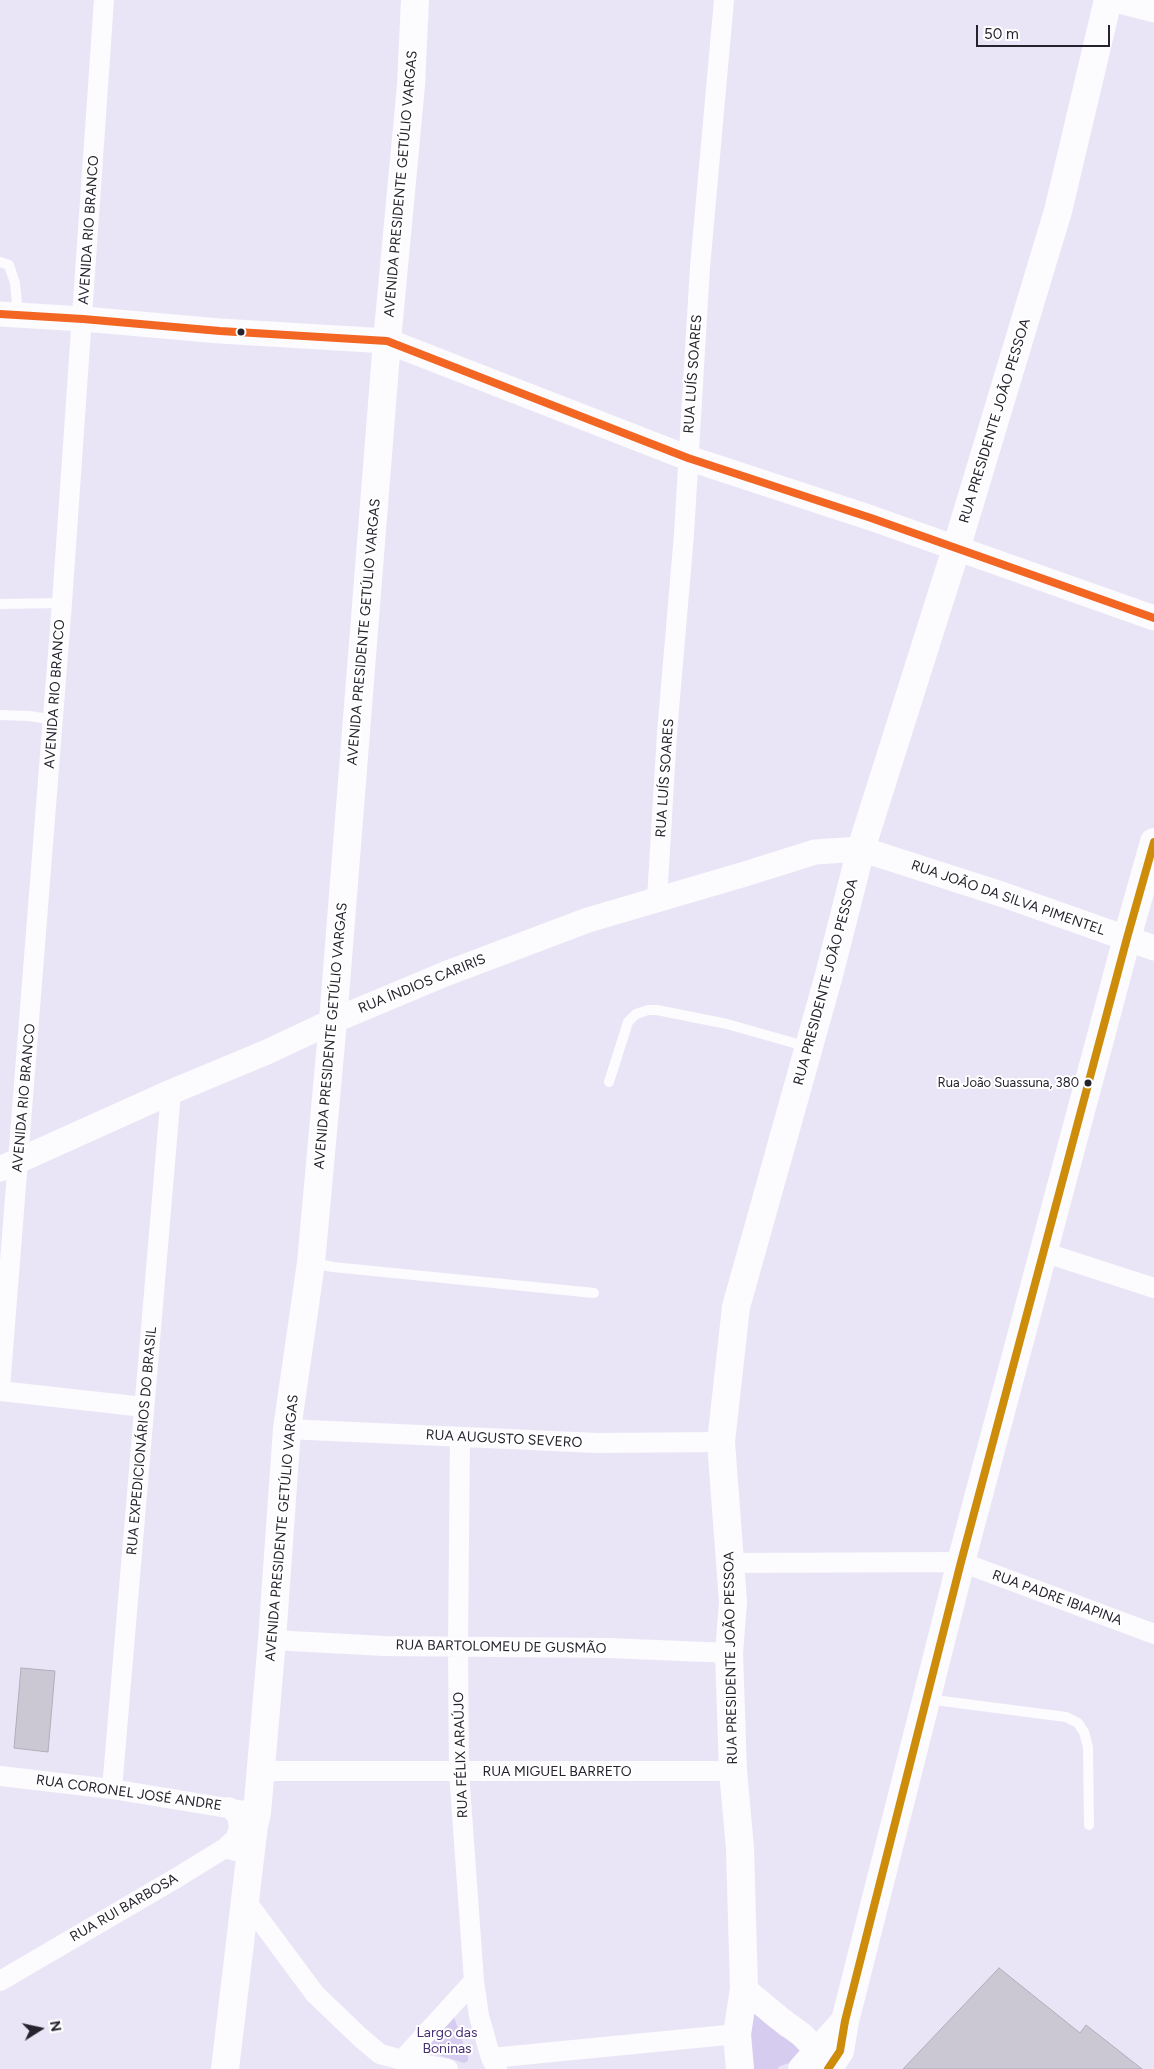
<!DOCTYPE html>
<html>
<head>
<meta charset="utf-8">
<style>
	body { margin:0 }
	#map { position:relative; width:1154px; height:2069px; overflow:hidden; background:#eae5f6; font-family:Figtree,sans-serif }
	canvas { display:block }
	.north { position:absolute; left:15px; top:2004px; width:50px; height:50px; -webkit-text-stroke:4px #fff; paint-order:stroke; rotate:80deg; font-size:14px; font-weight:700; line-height:20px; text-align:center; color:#26232e }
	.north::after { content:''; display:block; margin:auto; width:18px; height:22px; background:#26232e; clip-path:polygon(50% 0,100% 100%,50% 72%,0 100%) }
	.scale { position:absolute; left:976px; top:25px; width:134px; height:22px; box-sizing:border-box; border:2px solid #26232e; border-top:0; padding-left:6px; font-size:15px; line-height:18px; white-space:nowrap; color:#26232e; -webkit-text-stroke:4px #fff; paint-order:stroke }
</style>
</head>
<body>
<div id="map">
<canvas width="1154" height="2069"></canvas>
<div class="north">N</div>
<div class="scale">50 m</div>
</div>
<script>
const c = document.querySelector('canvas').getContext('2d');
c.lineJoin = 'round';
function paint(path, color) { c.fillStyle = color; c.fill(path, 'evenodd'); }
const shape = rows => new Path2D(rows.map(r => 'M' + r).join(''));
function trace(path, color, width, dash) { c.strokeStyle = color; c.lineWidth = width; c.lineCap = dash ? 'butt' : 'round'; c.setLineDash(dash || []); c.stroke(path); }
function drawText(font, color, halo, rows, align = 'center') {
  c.font = font + ' Figtree,sans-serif'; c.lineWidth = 4; c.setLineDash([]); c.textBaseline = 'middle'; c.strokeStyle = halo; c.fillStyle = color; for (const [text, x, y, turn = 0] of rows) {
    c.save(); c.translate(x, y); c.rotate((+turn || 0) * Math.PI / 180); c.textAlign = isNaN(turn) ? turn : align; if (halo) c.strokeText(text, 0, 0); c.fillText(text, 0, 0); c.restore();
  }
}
const green = shape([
	[748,2007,781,2036,804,2044,802,2059,780,2066,777,2069,751,2069],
	[454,2017,468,2057,468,2061,464,2063,426,2051,423,2049]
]);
const building = shape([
	[21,1668,55,1671,48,1752,14,1748,21,1668],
	[999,1968,1080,2033,1086,2025,1142,2069,903,2069,999,1968]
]);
const service = shape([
	[0,262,9,265,15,283,18,315],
	[0,604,62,603],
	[0,715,30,716,53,720],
	[609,1082,628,1022,636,1014,648,1010,657,1010,727,1024,808,1047],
	[312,1263,333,1267,594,1293],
	[927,1699,1066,1717,1078,1723,1084,1732,1088,1747,1089,1825]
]);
const minor = shape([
	[657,899,667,733,684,534,700,267,724,0],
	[1043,1252,1154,1288],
	[0,1388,62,603,104,0],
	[0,1391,144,1407],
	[287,1429,597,1443,721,1442],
	[460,1437,458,1646,459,1772,474,1981,479,2016,491,2058,497,2069],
	[731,1563,961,1562,1154,1634],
	[272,1640,384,1646,609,1648,729,1653],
	[261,1771,733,1771],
	[0,1776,112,1789,257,1813],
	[112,1789,171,1092],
	[225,1848,236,1838,239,1827,237,1816,229,1807],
	[246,1901,315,1994,361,2038,380,2054,402,2060,448,2069],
	[0,1981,178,1877,225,1848,251,1855],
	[491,2058,737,2034],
	[402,2060,474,1981]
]);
const tertiary = shape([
	[1115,0,1154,10],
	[0,314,83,319,220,331,387,341,688,458,871,518,1154,618],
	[0,1169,171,1092,267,1052,333,1021,445,974,588,920,745,874,815,852,861,849,1004,895,1154,948],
	[744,1989,779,2018,802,2035,831,2065]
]);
const secondary = shape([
	[225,2069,254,1825,257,1813,272,1640,287,1429,311,1263,333,1021,387,341,411,85,415,0],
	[740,2069,737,2034,744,1989,740,1848,733,1771,729,1653,733,1602,721,1442,736,1307,829,975,861,849,956,549,1058,211,1108,0],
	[802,2069,842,2024],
	[828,2069,840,2051,845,2021,961,1562,1127,938,1154,842]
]);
const bus1 = shape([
	[0,314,83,319,220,331,387,341,688,458,871,518,1154,618]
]);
const bus2 = shape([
	[828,2069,840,2051,845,2021,961,1562,1127,938,1154,842]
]);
const markers = [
	[241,332,4.5,"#26232e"],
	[1088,1083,4.5,"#26232e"]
];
const busNames = [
	["Rua João Suassuna, 380",1079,1083]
];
const streetNames = [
	["AVENIDA PRESIDENTE GETÚLIO VARGAS",401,184,-85],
	["AVENIDA RIO BRANCO",89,230,-86],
	["RUA LUÍS SOARES",693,374,-86],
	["RUA PRESIDENTE JOÃO PESSOA",995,421,-73],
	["AVENIDA PRESIDENTE GETÚLIO VARGAS",364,632,-85],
	["AVENIDA RIO BRANCO",55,694,-86],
	["RUA LUÍS SOARES",665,778,-86],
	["RUA JOÃO DA SILVA PIMENTEL",1008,898,19],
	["RUA PRESIDENTE JOÃO PESSOA",826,982,-75],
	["RUA ÍNDIOS CARIRIS",422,984,-22],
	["AVENIDA PRESIDENTE GETÚLIO VARGAS",331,1036,-85],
	["AVENIDA RIO BRANCO",24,1098,-85],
	["RUA AUGUSTO SEVERO",504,1439,3],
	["RUA EXPEDICIONÁRIOS DO BRASIL",142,1441,-85],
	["AVENIDA PRESIDENTE GETÚLIO VARGAS",282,1528,-85],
	["RUA PADRE IBIAPINA",1057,1598,20],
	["RUA BARTOLOMEU DE GUSMÃO",501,1647,1],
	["RUA PRESIDENTE JOÃO PESSOA",731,1658,-91],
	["RUA FÉLIX ARAÚJO",461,1755,-92],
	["RUA MIGUEL BARRETO",557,1772],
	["RUA CORONEL JOSÉ ANDRE",129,1793,8],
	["RUA RUI BARBOSA",124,1908,-30]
];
const parkNames = [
	["Largo das",447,2033],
	["Boninas",447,2049]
];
paint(green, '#d6ccf0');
paint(building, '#cbc8d4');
trace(building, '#b1adba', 1);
trace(service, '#fcfbfe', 10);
trace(minor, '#fcfbfe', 20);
trace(tertiary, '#fcfbfe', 25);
trace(secondary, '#fcfbfe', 28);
trace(bus1, '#f26522', 8);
trace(bus2, '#cd8c09', 8);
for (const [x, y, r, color] of markers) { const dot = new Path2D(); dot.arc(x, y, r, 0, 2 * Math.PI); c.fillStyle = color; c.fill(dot); trace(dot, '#fff', 2); }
drawText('13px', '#26232e', '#fff', busNames, 'right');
drawText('14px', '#26232e', '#fff', streetNames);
drawText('14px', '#4a3175', '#fff', parkNames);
</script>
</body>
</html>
